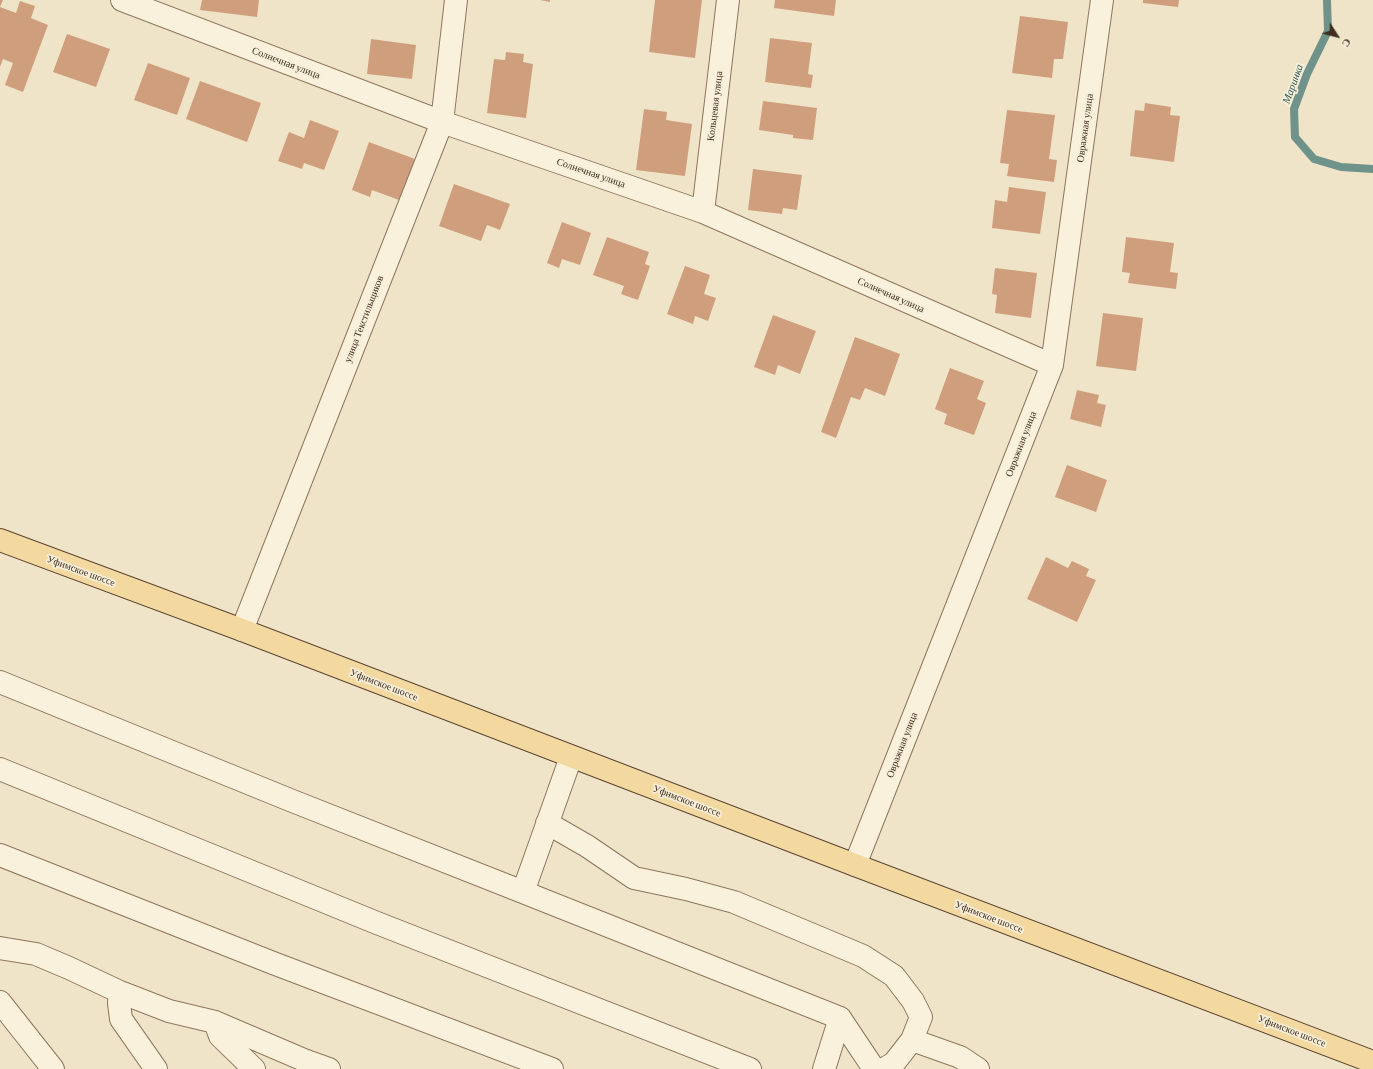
<!DOCTYPE html>
<html>
<head>
<meta charset="utf-8">
<style>
	body { margin:0 }
	#map { position:relative; width:1373px; height:1069px; overflow:hidden; background:#f0e4c8; font-family:"Crimson Pro",serif }
	canvas { display:block }
	.north { position:absolute; left:1317px; top:16px; width:40px; height:40px; -webkit-text-stroke:3px #f7eed8; paint-order:stroke; rotate:126deg; font-size:11px; font-weight:700; line-height:16px; text-align:center; color:#3d2e20 }
	.north::after { content:''; display:block; margin:auto; width:14px; height:18px; background:#3d2e20; clip-path:polygon(50% 0,100% 100%,50% 72%,0 100%) }
</style>
</head>
<body>
<div id="map">
<canvas width="1373" height="1069"></canvas>
<div class="north">С</div>
</div>
<script>
const c = document.querySelector('canvas').getContext('2d');
c.lineJoin = 'round';
const shape = rows => new Path2D(rows.map(r => 'M' + r).join(''));
function trace(path, color, width, dash) { c.strokeStyle = color; c.lineWidth = width; c.lineCap = dash ? 'butt' : 'round'; c.setLineDash(dash || []); c.stroke(path); }
function paint(path, color) { c.fillStyle = color; c.fill(path, 'evenodd'); }
function drawText(font, color, halo, rows, align = 'center') {
  c.font = font + ' "Crimson Pro",serif'; c.lineWidth = 3.5; c.setLineDash([]); c.textBaseline = 'middle'; c.strokeStyle = halo; c.fillStyle = color; for (const [text, x, y, turn = 0] of rows) {
    c.save(); c.translate(x, y); c.rotate((+turn || 0) * Math.PI / 180); c.textAlign = isNaN(turn) ? turn : align; if (halo) c.strokeText(text, 0, 0); c.fillText(text, 0, 0); c.restore();
  }
}
const stream = shape([
	[1327,0,1328,31,1307,74,1294,109,1295,137,1314,159,1341,167,1373,169]
]);
const building = shape([
	[0,0,3,0,0,7,16,13,20,1,35,6,31,18,48,25,23,92,5,85,13,63,3,59,0,67],
	[202,0,259,0,257,17,200,10],
	[540,0,550,0,550,2],
	[655,0,702,0,695,58,649,52],
	[775,0,836,0,834,16,774,8],
	[1143,0,1179,0,1178,7,1143,3],
	[1020,16,1068,22,1063,59,1054,59,1052,78,1012,73],
	[67,34,110,49,96,87,53,72],
	[770,38,812,43,808,74,813,75,811,88,765,82],
	[371,39,416,45,412,79,367,74],
	[506,52,524,54,523,62,533,64,526,118,487,113,494,59,505,60],
	[148,63,190,78,177,115,134,100],
	[200,81,261,103,247,142,186,119],
	[763,101,817,108,813,140,793,138,793,135,759,130],
	[1145,103,1171,107,1170,115,1180,116,1174,162,1130,156,1135,110,1144,111],
	[644,109,667,112,666,120,692,124,685,176,636,170],
	[1007,110,1055,115,1049,159,1057,160,1054,182,1007,176,1009,164,1000,163],
	[310,120,339,131,324,170,304,163,302,169,278,161,289,132,304,138],
	[369,142,415,159,399,200,372,190,370,197,352,190],
	[753,169,802,175,797,210,783,208,782,214,748,210],
	[454,184,510,204,500,230,487,225,481,241,439,226],
	[1009,187,1046,192,1040,234,992,228,995,200,1007,202],
	[562,222,591,233,580,265,562,259,559,268,547,263],
	[607,237,649,252,645,264,650,266,638,300,621,294,624,286,593,275],
	[1126,237,1174,243,1170,272,1178,273,1176,289,1128,283,1130,273,1122,272],
	[685,266,710,275,704,294,716,298,708,321,695,316,693,324,667,314],
	[995,268,1037,273,1031,318,995,313,997,295,992,294],
	[1103,313,1143,318,1136,371,1096,366],
	[773,315,816,331,800,374,778,365,775,375,754,367],
	[855,337,900,354,885,396,865,388,860,400,851,397,836,438,821,432],
	[950,368,984,381,977,399,986,403,974,435,944,424,947,414,935,409],
	[1077,390,1099,395,1097,403,1106,405,1101,427,1070,419],
	[1067,465,1107,480,1096,512,1055,497],
	[1046,557,1068,568,1072,561,1089,569,1086,576,1096,580,1077,622,1027,599]
]);
const minor = shape([
	[122,0,442,122,703,212,1052,365],
	[703,212,728,0],
	[242,630,442,122,456,0],
	[0,682,290,800,523,892,571,757],
	[0,769,377,923,750,1069],
	[547,823,587,846,634,878,686,889,734,902,863,956,894,976,913,1001,921,1017,912,1040,894,1063,884,1069],
	[0,855,273,963,552,1069],
	[855,865,1052,365,1102,0],
	[523,892,840,1018,874,1069],
	[0,948,36,954,69,968,120,992,169,1011,215,1022,304,1060,329,1069],
	[120,992,119,1003,121,1019,156,1069],
	[0,1002,53,1069],
	[215,1022,220,1036,254,1069],
	[912,1040,960,1057,978,1069],
	[824,1069,840,1018]
]);
const major = shape([
	[0,540,242,630,855,865,1373,1062]
]);
const streetNames = [
	["Солнечная улица",286,63,21],
	["Кольцевая улица",715,106,-83],
	["Овражная улица",1085,128,-82],
	["Солнечная улица",591,173,19],
	["Солнечная улица",891,295,24],
	["улица Текстильщиков",364,319,-69],
	["Овражная улица",1021,444,-69],
	["Уфимское шоссе",81,571,20],
	["Уфимское шоссе",384,685,21],
	["Овражная улица",902,745,-69],
	["Уфимское шоссе",687,801,21],
	["Уфимское шоссе",989,917,21],
	["Уфимское шоссе",1292,1031,21]
];
const waterNames = [
	["Маринка",1293,84,-70]
];
trace(stream, '#6f938a', 8);
paint(building, '#cf9f7d');
trace(minor, '#8d765c', 24);
trace(major, '#5b4430', 24);
trace(minor, '#faf1dc', 22);
trace(major, '#f3d9a0', 22);
drawText('10px', '#3d2e20', '#f7eed8', streetNames);
drawText('italic 11px', '#2f5d5a', '#f7eed8', waterNames);
</script>
</body>
</html>
